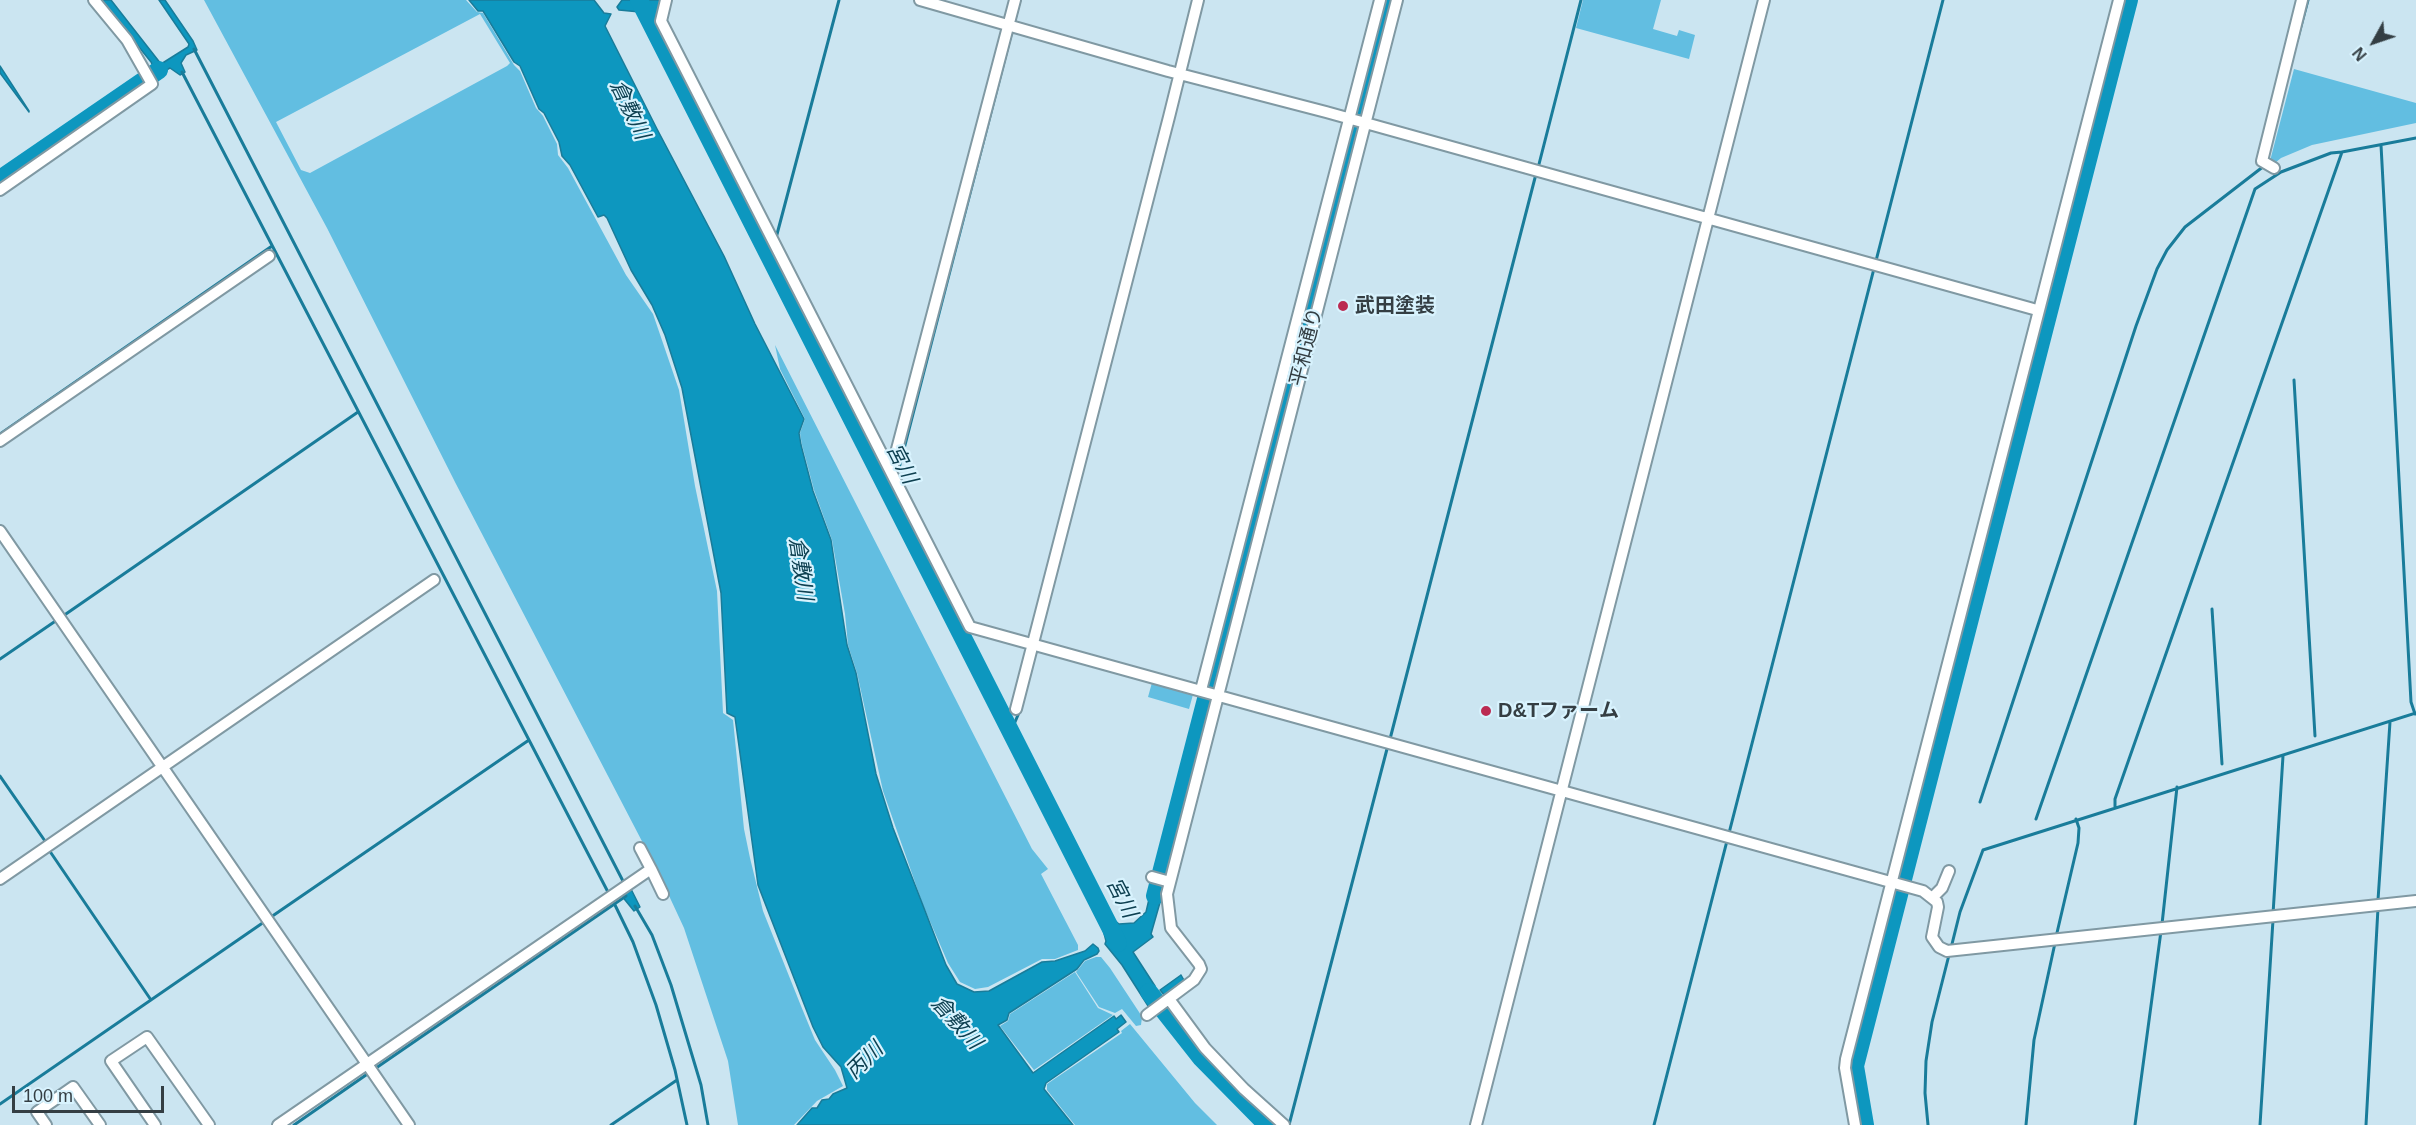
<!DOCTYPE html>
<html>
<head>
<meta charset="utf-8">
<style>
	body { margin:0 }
	#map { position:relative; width:2416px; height:1125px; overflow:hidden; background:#cbe5f1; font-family:Helvetica,sans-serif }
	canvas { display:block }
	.north { position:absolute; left:2344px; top:12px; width:60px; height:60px; -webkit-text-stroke:4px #d8f3fe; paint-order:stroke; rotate:230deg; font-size:16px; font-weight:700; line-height:24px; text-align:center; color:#343e43 }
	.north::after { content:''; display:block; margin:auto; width:21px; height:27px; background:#343e43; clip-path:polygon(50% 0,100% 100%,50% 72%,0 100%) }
	.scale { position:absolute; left:12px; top:1086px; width:152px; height:27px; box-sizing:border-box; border:3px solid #343e43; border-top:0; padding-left:8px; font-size:18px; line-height:21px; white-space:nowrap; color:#343e43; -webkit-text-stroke:4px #d8f3fe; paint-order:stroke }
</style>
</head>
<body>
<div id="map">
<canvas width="2416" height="1125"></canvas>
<div class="north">N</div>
<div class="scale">100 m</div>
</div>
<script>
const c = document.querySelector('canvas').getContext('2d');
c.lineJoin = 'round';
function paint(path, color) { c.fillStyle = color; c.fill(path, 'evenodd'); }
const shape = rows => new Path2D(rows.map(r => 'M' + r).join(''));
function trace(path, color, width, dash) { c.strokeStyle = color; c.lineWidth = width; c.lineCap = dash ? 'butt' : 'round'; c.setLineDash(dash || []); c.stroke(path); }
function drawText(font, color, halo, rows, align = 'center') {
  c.font = font + ' Helvetica,"Noto Sans JP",sans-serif'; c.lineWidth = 4.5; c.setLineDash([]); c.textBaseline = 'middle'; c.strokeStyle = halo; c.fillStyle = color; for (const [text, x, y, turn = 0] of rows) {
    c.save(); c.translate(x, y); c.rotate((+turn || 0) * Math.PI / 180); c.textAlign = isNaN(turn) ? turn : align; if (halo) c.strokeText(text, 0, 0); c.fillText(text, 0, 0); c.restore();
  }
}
const green = shape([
	[204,0,466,0,477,12,483,13,514,65,520,71,536,108,543,116,557,144,558,155,568,168,626,275,653,314,679,390,695,486,717,591,723,713,733,720,744,829,750,858,763,911,801,1006,815,1040,835,1070,843,1086,817,1101,794,1125,738,1125,728,1061,684,928,658,872,456,484,327,228],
	[480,14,510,63,507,66,310,173,301,170,276,122],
	[1583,0,1661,0,1653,29,1677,36,1679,30,1695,35,1689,59,1576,28],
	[2294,69,2416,103,2416,123,2312,145,2281,158,2275,163,2270,161],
	[775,345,1032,849,1048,869,1041,874,1078,945,1078,950,1055,959,1042,959,988,987,975,989,960,982,948,963,923,905,883,791,857,673,848,645,845,614,832,540,814,490,802,445,800,433,805,419,780,369],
	[1153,679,1194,691,1189,709,1148,697],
	[1096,957,1101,957,1110,968,1139,1012,1142,1017,1141,1025,1136,1026,1122,1009,1115,1013,1099,1007,1076,972,1085,961],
	[1075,972,1098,1008,1113,1015,1034,1070,1000,1026,1008,1021,1010,1014],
	[1130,1024,1195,1103,1217,1125,1075,1125,1062,1109,1047,1090,1047,1084,1122,1033,1121,1031]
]);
const water = shape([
	[101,0,111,0,161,64,188,47,189,44,159,0,165,0,193,41,197,50,186,55,181,63,185,72,180,75,170,68,157,75,151,62,101,0],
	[469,0,594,0,604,13,611,14,605,26,657,129,724,256,755,324,804,419,799,433,801,445,813,491,831,540,847,645,856,673,876,774,893,828,946,965,957,984,974,992,989,991,1042,962,1055,961,1085,951,1093,944,1098,948,1099,951,1097,954,1084,960,1077,969,1009,1013,1007,1020,998,1025,1033,1073,1114,1016,1116,1019,1121,1015,1126,1022,1117,1029,1119,1032,1046,1083,1044,1089,1073,1125,797,1125,812,1108,817,1108,822,1100,829,1099,833,1094,847,1088,841,1067,823,1047,813,1027,758,885,735,717,727,713,721,593,682,388,665,335,652,305,631,270,607,218,604,215,598,217,570,165,562,156,559,142,544,113,539,109,520,66,514,62,483,11,478,11,469,0],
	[622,0,662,0,665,38,654,43,640,12,619,10,617,7,622,0],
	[0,66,29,111,29,112,0,73,0,66],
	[1153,882,1165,885,1151,934,1153,937,1133,952,1155,986,1155,991,1162,1000,1150,1009,1122,965,1105,944,1106,941,1102,926,1113,919,1119,924,1134,923,1146,912,1153,882],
	[630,887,640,907,634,911,621,895,630,887],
	[1181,975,1185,982,1165,996,1160,990,1181,975]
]);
const stream = shape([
	[2297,41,2308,0],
	[194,49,624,883],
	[182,72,609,894],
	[2381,145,2411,702,2415,714],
	[1538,168,1581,0],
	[776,238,839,0],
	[770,257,773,248],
	[2294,380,2315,736],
	[0,434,272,246],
	[895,475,899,468,1020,0],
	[2212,609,2222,764],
	[63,616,358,412],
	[0,659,57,620],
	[1009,729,1015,722,1021,708],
	[1390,739,1536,174],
	[0,776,45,841],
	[1980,802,2136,326,2157,269,2167,250,2185,227,2264,166],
	[2115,807,2115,799,2342,152,2416,138],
	[2036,819,2255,189,2281,172,2331,153,2342,152],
	[49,850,151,1000],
	[2378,900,2390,722],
	[614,903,633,942,656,1005,675,1070,687,1125],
	[635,906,652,935,671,985,701,1085,708,1125],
	[2273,914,2283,756],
	[271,917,529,740],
	[2162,924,2177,787],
	[2056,937,2078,843,2079,828,2076,819],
	[1951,948,1960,912,1983,850,2416,713],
	[376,1068,626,896],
	[0,1104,264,922],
	[294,1125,366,1075],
	[611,1125,677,1080],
	[1289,1125,1387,749],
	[1654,1125,1943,0],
	[1928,1125,1925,1093,1926,1061,1932,1022,1949,955],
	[2026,1125,2034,1040,2055,943],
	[2135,1125,2161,931],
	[2260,1125,2273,920],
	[2366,1125,2378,908]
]);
const river = shape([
	[639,0,1118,943],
	[0,179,159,70],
	[1155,896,1387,0],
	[1149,992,1201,1058,1267,1125],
	[1865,1125,1855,1066,2129,0]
]);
const minor = shape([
	[666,0,661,21,970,627,1923,891,1937,902,1938,907,1932,937,1939,947,1947,951,2416,901],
	[920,0,1168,71,1326,112,2037,310],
	[2274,168,2262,161,2302,0],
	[0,190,152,84,127,40,94,0],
	[0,441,269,256],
	[891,472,1015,0],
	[0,531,409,1125],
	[1201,690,1380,0],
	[1016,709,1169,117,1198,0],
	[651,869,663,894],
	[1152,877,1170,882],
	[0,879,434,580],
	[1933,897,1942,888,1949,871],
	[1169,999,1205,1048,1244,1089,1284,1125],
	[1147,1015,1194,980,1201,969,1199,964,1171,928,1167,894,1397,0],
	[46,1125,37,1112,73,1087,100,1125],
	[155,1125,111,1061,147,1037,209,1125],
	[278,1125,651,869,640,848],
	[1476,1125,1764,0],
	[1855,1125,1845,1068,1846,1059,2119,0]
]);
const markers = [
	[1343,306,6,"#bb2b52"],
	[1486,711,6,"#bb2b52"]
];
const poiNames = [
	["武田塗装",1355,306],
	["D&Tファーム",1498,711]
];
const streetNames = [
	["平和通り",1307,347,-76]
];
const waterNames = [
	["倉敷川",629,110,64],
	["宮川",901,464,63],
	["倉敷川",800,569,82],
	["宮川",1121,898,63],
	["倉敷川",956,1023,48],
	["丙川",865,1061,-45]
];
paint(green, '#62bee1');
paint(water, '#0d97bf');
trace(water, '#197c9a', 1.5);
trace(stream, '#197c9a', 3);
trace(river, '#0d97bf', 18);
trace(minor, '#8099a3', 14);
trace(minor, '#fff', 10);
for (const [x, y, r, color] of markers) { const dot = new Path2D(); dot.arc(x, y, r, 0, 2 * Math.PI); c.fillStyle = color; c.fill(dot); trace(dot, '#d8f3fe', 2); }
drawText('bold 20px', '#343e43', '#d8f3fe', poiNames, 'left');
drawText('20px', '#343e43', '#d8f3fe', streetNames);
drawText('italic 21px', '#0e4051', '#d8f3fe', waterNames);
</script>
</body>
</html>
